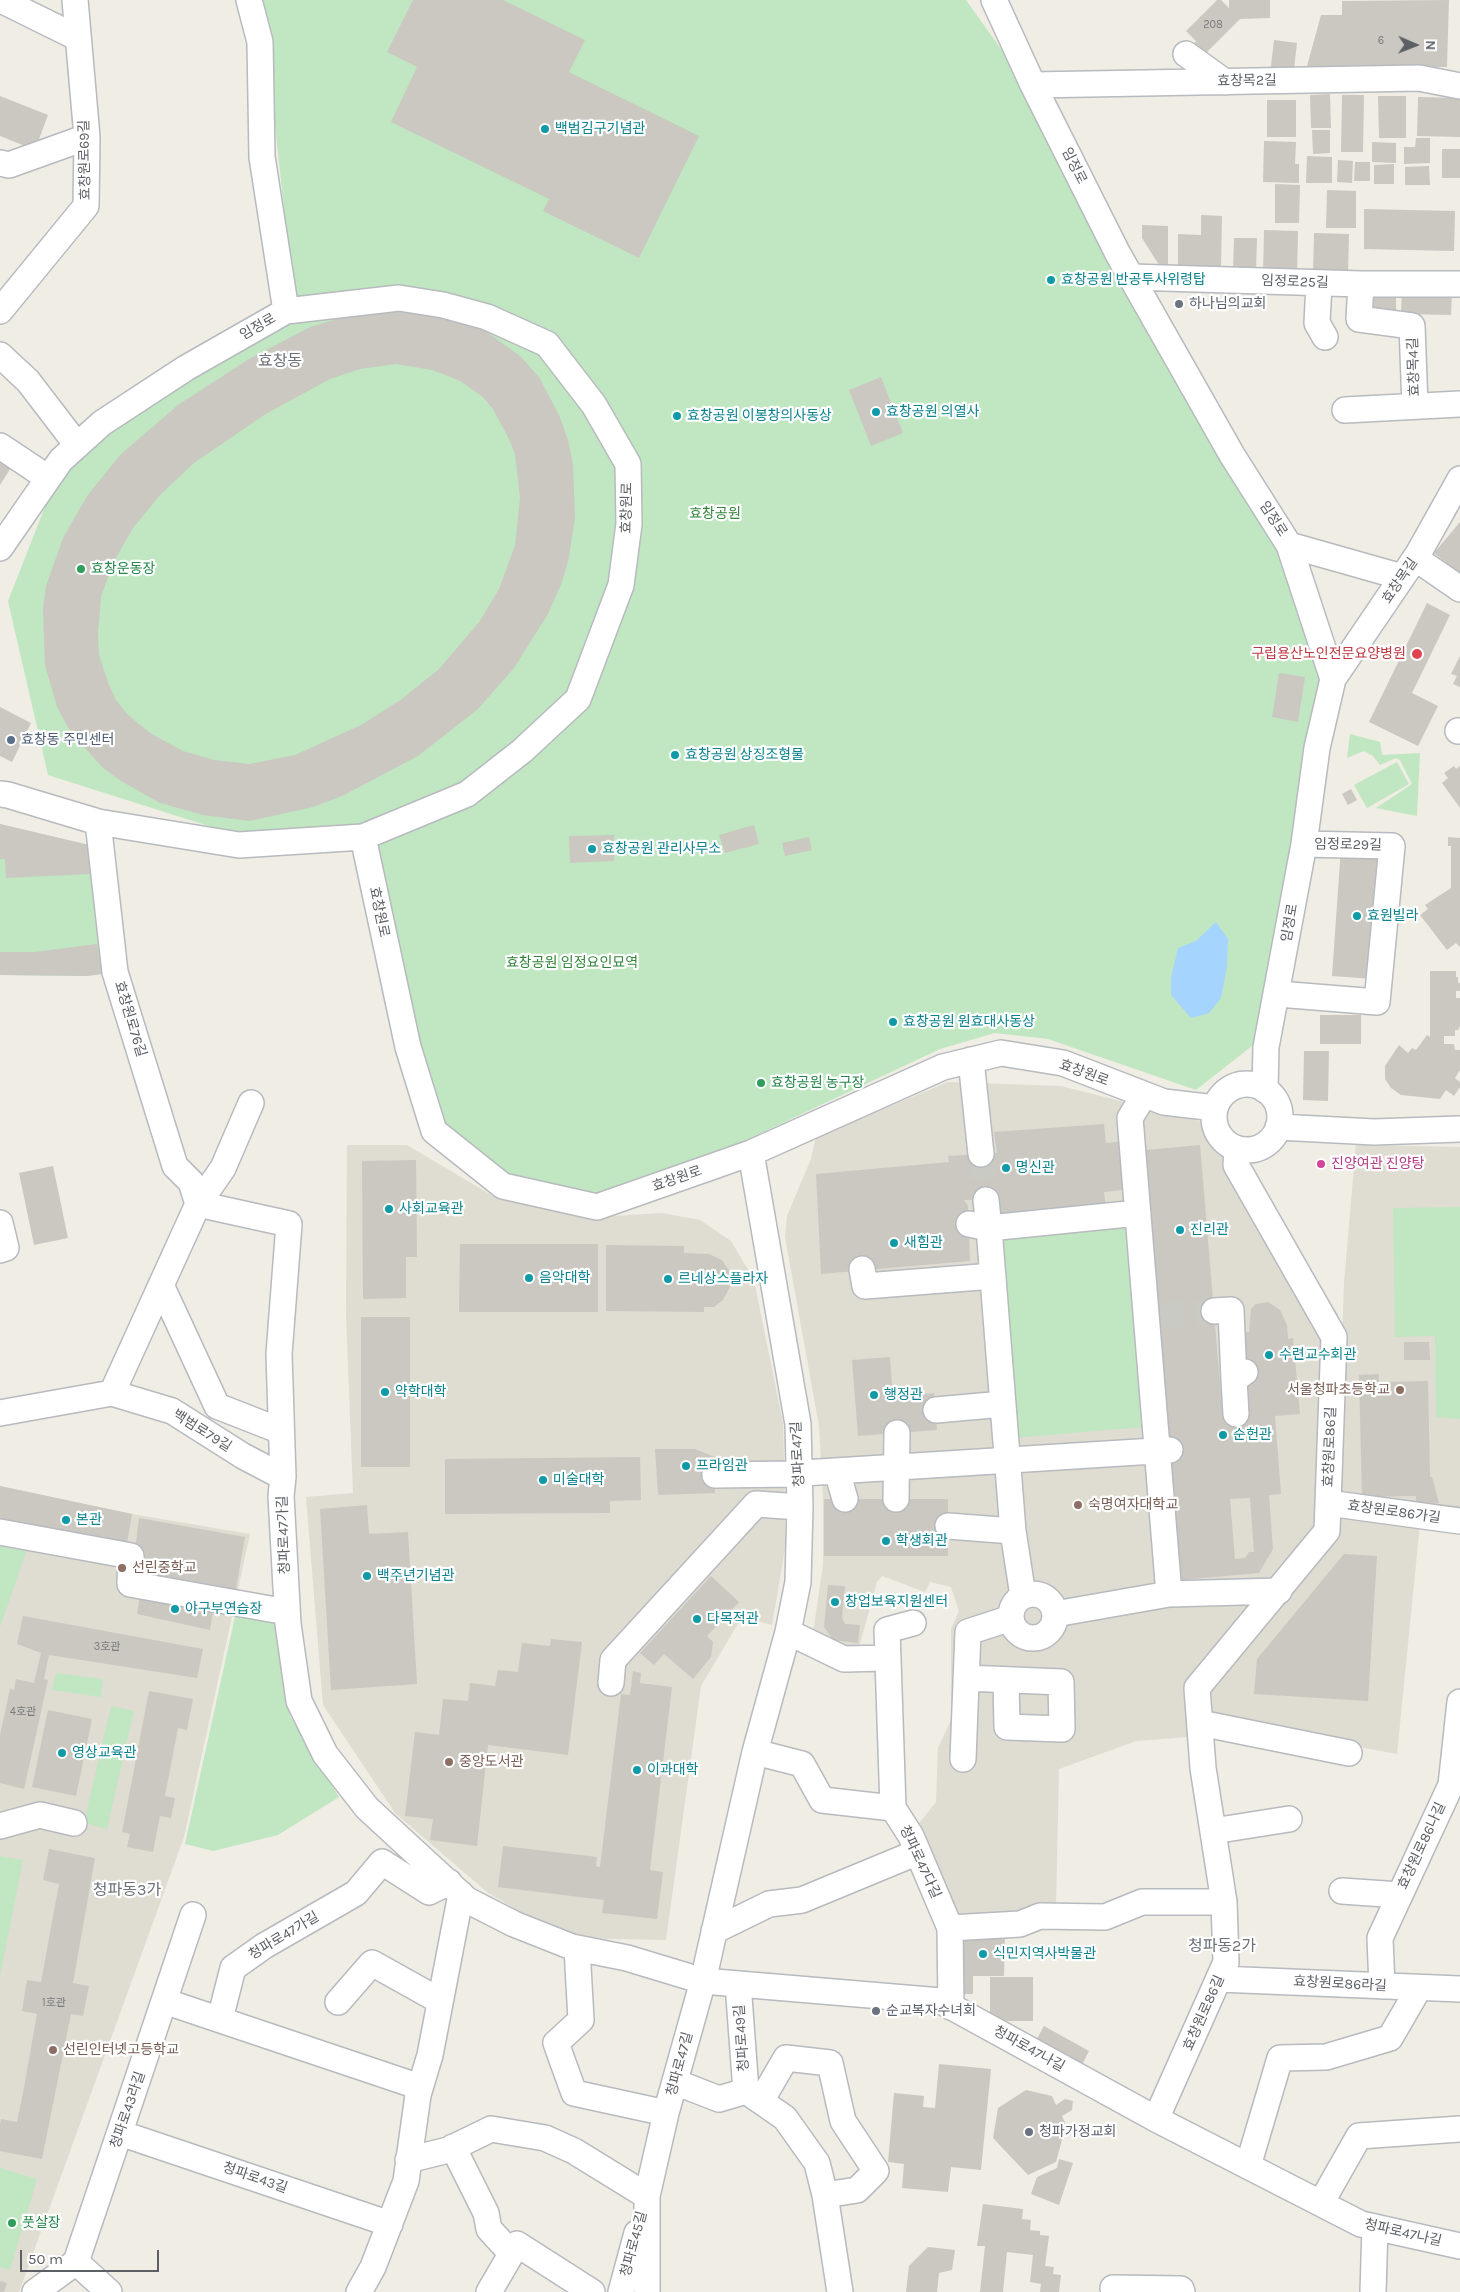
<!DOCTYPE html>
<html>
<head>
<meta charset="utf-8">
<style>
	body { margin:0 }
	#map { position:relative; width:1460px; height:2292px; overflow:hidden; background:#efede4; font-family:Karla,sans-serif }
	canvas { display:block }
	.north { position:absolute; left:1390px; top:20px; width:50px; height:50px; -webkit-text-stroke:4px #fff; paint-order:stroke; rotate:91deg; font-size:14px; font-weight:700; line-height:20px; text-align:center; color:#5c6065 }
	.north::after { content:''; display:block; margin:auto; width:18px; height:22px; background:#5c6065; clip-path:polygon(50% 0,100% 100%,50% 72%,0 100%) }
	.scale { position:absolute; left:20px; top:2250px; width:139px; height:22px; box-sizing:border-box; border:2px solid #5c6065; border-top:0; padding-left:6px; font-size:15px; line-height:18px; white-space:nowrap; color:#5c6065; -webkit-text-stroke:4px #fff; paint-order:stroke }
</style>
</head>
<body>
<div id="map">
<canvas width="1460" height="2292"></canvas>
<div class="north">N</div>
<div class="scale">50 m</div>
</div>
<script>
const c = document.querySelector('canvas').getContext('2d');
c.lineJoin = 'round';
function paint(path, color) { c.fillStyle = color; c.fill(path, 'evenodd'); }
const shape = rows => new Path2D(rows.map(r => 'M' + r).join(''));
function trace(path, color, width, dash) { c.strokeStyle = color; c.lineWidth = width; c.lineCap = dash ? 'butt' : 'round'; c.setLineDash(dash || []); c.stroke(path); }
function drawText(font, color, halo, rows, align = 'center') {
  c.font = font + ' Karla,"Noto Sans KR",sans-serif'; c.lineWidth = 4.5; c.setLineDash([]); c.textBaseline = 'middle'; c.strokeStyle = halo; c.fillStyle = color; for (const [text, x, y, turn = 0] of rows) {
    c.save(); c.translate(x, y); c.rotate((+turn || 0) * Math.PI / 180); c.textAlign = isNaN(turn) ? turn : align; if (halo) c.strokeText(text, 0, 0); c.fillText(text, 0, 0); c.restore();
  }
}
const education = shape([
	[948,1082,1061,1086,1199,1121,1338,1314,1333,1512,1420,1524,1397,1754,1190,1715,1189,1737,1136,1741,1059,1769,1056,1905,957,1922,913,1831,936,1802,938,1748,951,1720,951,1629,959,1611,951,1587,930,1582,925,1592,882,1576,877,1582,857,1655,812,1640,823,1565,823,1498,819,1426,785,1237,787,1216,811,1159,816,1137],
	[347,1145,407,1145,498,1199,597,1217,662,1213,700,1220,731,1241,754,1280,783,1423,786,1543,772,1625,742,1617,701,1686,666,1940,564,1938,487,1892,395,1813,323,1705,306,1497,353,1493,346,1314],
	[1356,1145,1460,1147,1460,1510,1337,1496,1344,1283],
	[0,1486,132,1514,250,1534,184,1837,19,2292,0,2292]
]);
const green = shape([
	[255,0,966,0,1028,87,1281,548,1323,667,1306,743,1310,788,1257,1042,1196,1090,1048,1039,995,1033,940,1049,740,1143,596,1198,505,1178,441,1127,414,1045,366,829,240,836,48,775,8,601,54,484,67,468,129,419,294,301,266,42],
	[1350,734,1380,742,1382,755,1420,753,1417,816,1376,808,1412,784,1400,760,1396,758,1380,765,1373,756,1364,751,1347,758],
	[1397,762,1409,784,1367,808,1354,785],
	[0,824,89,845,102,974,87,976,0,975],
	[1460,1207,1460,1419,1436,1417,1435,1336,1395,1337,1393,1208],
	[1126,1223,1143,1427,1015,1438,998,1234],
	[0,1539,29,1544,0,1627],
	[236,1612,276,1618,290,1716,339,1797,278,1835,213,1851,185,1844],
	[56,1673,103,1679,101,1697,52,1690],
	[111,1706,134,1711,107,1829,84,1823],
	[0,1856,23,1860,0,1977],
	[0,2168,37,2179,10,2270,0,2267]
]);
const water = shape([
	[1216,922,1228,939,1227,967,1221,998,1209,1013,1191,1018,1171,995,1171,978,1178,948,1196,941]
]);
const building = shape([
	[413,0,503,0,585,40,569,72,699,136,639,258,543,211,549,199,391,122,417,67,387,52],
	[1217,0,1221,0,1229,8,1229,0,1270,0,1270,18,1240,19,1203,56,1193,45,1196,41,1186,31],
	[1449,0,1447,67,1307,66,1321,15,1342,15,1342,1],
	[1274,40,1297,43,1293,78,1270,74],
	[1330,94,1331,128,1311,128,1310,95],
	[1342,95,1364,95,1363,152,1341,152],
	[0,96,48,115,35,150,0,136],
	[1378,96,1406,96,1406,138,1379,138],
	[1418,97,1460,98,1460,137,1417,136],
	[1267,100,1296,100,1296,137,1267,137],
	[1312,130,1330,130,1330,153,1313,154],
	[1416,138,1430,138,1430,163,1404,164,1404,147,1415,147],
	[1264,141,1296,142,1295,164,1299,164,1299,183,1263,182],
	[1372,142,1396,143,1396,163,1372,162],
	[1442,149,1460,149,1460,178,1442,178],
	[1307,156,1332,157,1332,183,1306,183],
	[1338,160,1353,161,1352,183,1337,182],
	[1355,162,1370,162,1370,181,1354,181],
	[1394,164,1394,184,1374,184,1374,165],
	[1429,166,1430,185,1405,185,1405,167],
	[1275,184,1300,185,1299,223,1275,223],
	[1327,190,1356,191,1356,228,1326,228],
	[1364,209,1455,211,1454,251,1364,249],
	[1201,215,1222,216,1221,268,1178,267,1178,234,1201,235],
	[1142,225,1168,226,1168,265,1159,265,1142,238],
	[1264,230,1298,231,1297,277,1263,276],
	[1314,233,1349,234,1348,274,1313,273],
	[1234,238,1257,238,1256,272,1233,271],
	[1402,289,1452,291,1451,315,1401,314],
	[1373,290,1396,291,1396,312,1372,311],
	[393,310,420,311,468,324,487,332,520,356,539,377,560,417,568,440,573,464,575,517,569,558,562,582,548,614,514,668,478,709,418,756,342,796,313,807,250,821,203,815,160,803,121,781,102,767,70,731,57,707,45,665,43,609,46,586,63,538,87,496,120,455,178,405,249,359,310,327,348,316],
	[396,364,432,370,448,376,460,381,483,397,493,409,509,439,515,454,520,498,515,545,499,589,480,621,439,669,402,699,361,725,295,755,249,764,214,760,183,751,150,733,127,714,116,700,109,685,99,655,98,634,101,597,113,563,133,528,161,494,194,463,264,415,330,379,360,369],
	[881,377,903,433,871,446,849,390],
	[0,458,12,466,0,485],
	[1460,522,1460,574,1434,553],
	[1427,603,1450,615,1412,693,1438,706,1418,746,1369,722],
	[1460,656,1460,687,1453,684,1457,676,1451,674],
	[1279,673,1305,677,1298,722,1272,717],
	[0,707,31,723,12,762,0,756],
	[1454,766,1456,769,1460,766,1460,808,1442,783,1448,778,1444,773],
	[1351,789,1357,800,1348,805,1342,794],
	[0,824,89,845,90,874,6,878,5,859,0,859],
	[754,825,759,844,725,853,719,835],
	[614,835,614,861,570,863,569,836],
	[809,837,812,850,785,856,782,843],
	[1448,837,1460,838,1460,947,1456,943,1447,950,1420,915,1428,909,1425,905,1451,888,1451,846,1448,846],
	[1341,847,1383,850,1374,979,1332,976],
	[97,944,102,974,87,976,0,975,0,952,35,952],
	[1430,971,1456,971,1456,977,1458,977,1458,983,1460,983,1460,991,1456,991,1456,998,1460,998,1460,1026,1458,1030,1455,1030,1455,1036,1444,1036,1444,1044,1454,1044,1455,1050,1460,1050,1460,1070,1455,1078,1460,1082,1460,1087,1454,1096,1446,1090,1440,1099,1401,1095,1391,1088,1385,1079,1385,1066,1399,1045,1408,1053,1412,1048,1416,1050,1427,1035,1430,1037],
	[1320,1015,1361,1015,1361,1044,1320,1044],
	[1304,1051,1329,1051,1328,1101,1303,1100],
	[1104,1124,1106,1143,1127,1141,1131,1189,1104,1192,1106,1209,1000,1218,998,1200,964,1200,968,1206,970,1261,821,1274,816,1174,949,1162,948,1156,997,1153,994,1132],
	[1200,1145,1223,1420,1244,1419,1243,1411,1249,1411,1242,1332,1249,1332,1251,1309,1256,1304,1268,1302,1280,1310,1287,1325,1288,1339,1293,1338,1300,1414,1275,1416,1281,1494,1269,1495,1273,1549,1259,1573,1181,1580,1145,1150],
	[1250,1498,1254,1552,1249,1552,1245,1558,1235,1559,1230,1499],
	[416,1160,417,1257,406,1257,406,1298,363,1299,362,1161],
	[53,1166,68,1238,34,1245,19,1173],
	[460,1244,598,1244,598,1312,459,1312],
	[606,1245,684,1246,684,1253,709,1254,722,1260,730,1272,731,1285,723,1300,714,1307,704,1307,704,1312,606,1311],
	[361,1317,410,1317,410,1467,361,1467],
	[1404,1342,1429,1342,1430,1360,1404,1360],
	[890,1357,893,1397,934,1393,937,1430,858,1436,852,1360],
	[1379,1374,1379,1382,1428,1381,1430,1477,1432,1477,1439,1503,1416,1502,1416,1496,1362,1497,1359,1375],
	[655,1449,695,1449,715,1457,715,1493,658,1495],
	[640,1457,641,1500,610,1501,610,1513,445,1514,445,1459],
	[0,1486,132,1514,126,1549,0,1527],
	[824,1499,948,1499,948,1556,824,1556],
	[367,1505,369,1534,408,1532,417,1684,331,1690,320,1509],
	[139,1518,245,1537,235,1595,142,1579,145,1554,135,1550],
	[1344,1554,1377,1556,1368,1701,1254,1694,1257,1659],
	[711,1576,739,1602,707,1636,713,1642,711,1657,693,1679,664,1654,654,1665,640,1653],
	[828,1585,845,1586,842,1618,845,1624,860,1625,858,1643,833,1640,824,1627],
	[141,1589,214,1604,210,1630,137,1614],
	[23,1616,203,1649,197,1678,49,1655,44,1679,48,1680,24,1789,0,1783,0,1735,10,1689,14,1690,16,1679,34,1683,41,1653,17,1644],
	[551,1639,582,1642,568,1755,488,1745,477,1846,430,1840,433,1819,405,1816,415,1732,439,1735,443,1699,468,1701,470,1683,495,1686,498,1670,518,1672,522,1643,550,1646],
	[633,1671,641,1673,640,1683,672,1687,650,1870,663,1872,657,1919,602,1913,604,1900,498,1887,503,1846,597,1857,596,1866,600,1867,621,1694,630,1695],
	[149,1691,193,1699,187,1730,178,1728,165,1796,175,1798,171,1818,160,1816,153,1852,127,1847,130,1834,122,1832],
	[48,1710,92,1719,76,1796,32,1787],
	[49,1849,95,1858,73,1983,89,1986,83,2016,71,2014,42,2159,0,2151,0,2124,1,2119,17,2122,23,2093,37,2014,22,2011,27,1980,41,1982,59,1884,43,1880],
	[962,1932,1005,1932,1004,1976,973,1976,973,1994,962,1994],
	[990,1977,1033,1977,1033,2021,990,2021],
	[1044,2026,1089,2051,1079,2071,1033,2046],
	[939,2064,991,2069,981,2170,951,2167,948,2192,902,2188,904,2164,888,2162,894,2093,924,2096,923,2107,935,2108],
	[1026,2090,1052,2096,1056,2105,1065,2099,1073,2101,1072,2110,1062,2116,1066,2125,1056,2162,1028,2175,993,2138,998,2108],
	[1059,2159,1073,2163,1059,2205,1031,2194,1037,2177,1057,2168],
	[983,2204,1023,2209,1022,2219,1031,2220,1030,2230,1040,2231,1040,2235,1049,2236,1045,2266,1054,2267,1053,2274,1061,2275,1059,2292,1040,2292,1041,2284,1030,2282,1033,2255,1007,2252,1003,2292,980,2292,985,2246,977,2246],
	[928,2247,955,2250,952,2270,939,2273,937,2292,906,2292,909,2266],
	[0,2281,7,2283,4,2292,0,2292]
]);
const minorTunnel = shape([
	[981,1154,986,1200],
	[1159,1316,1214,1311]
]);
const minor = shape([
	[1,0,78,38],
	[994,0,1033,85,1118,254,1232,455,1289,545,1333,679,1317,748,1304,844,1266,1047,1265,1090],
	[1186,54,1225,82],
	[1033,85,1419,78,1460,86],
	[0,163,9,165,87,137],
	[1131,277,1361,284,1460,284],
	[1319,283,1317,323,1325,337],
	[1361,284,1359,319,1412,326,1415,406],
	[0,311,86,206,87,137,75,0],
	[286,311,399,298,443,305,487,317,547,344,594,405,628,464,629,524,621,585,578,699,522,751,467,794,363,837],
	[0,355,28,381,77,445],
	[1345,410,1460,404],
	[0,446,48,478],
	[1289,545,1402,577],
	[0,548,61,460,102,423,186,368,286,311,262,157,260,42,249,0],
	[1415,558,1460,589],
	[1333,679,1418,554,1460,479],
	[1458,731,1460,731],
	[0,794,8,795,98,822,239,845,363,837,408,1047,434,1131,503,1186,597,1207,751,1153,943,1067,1001,1053,1063,1063,1164,1102,1215,1108],
	[98,822,115,972,175,1166,191,1182,198,1204,112,1393],
	[1278,994,1377,1002,1392,846,1304,844],
	[971,1060,981,1154],
	'1214 1117a33 33 0 1 1 66 0a33 33 0 1 1-66 0Z',
	[1144,1095,1130,1118,1169,1594],
	[251,1103,223,1168,198,1204,289,1224,279,1354,283,1477,281,1496,288,1624,299,1701,325,1754,367,1808,467,1900,514,1924,572,1947,627,1958,703,1981,941,2001,1156,2119,1361,2224,1460,2246],
	[1278,1127,1374,1132,1460,1129],
	[0,1223,6,1248,0,1250],
	[969,1224,989,1228,986,1200],
	[862,1269,865,1286,993,1276],
	[161,1285,217,1406,281,1431],
	[1214,1311,1231,1310,1234,1380,1245,1372],
	[1234,1380,1236,1414],
	[936,1410,1003,1404],
	[0,1413,112,1393,172,1411,243,1456,283,1477],
	[837,1471,845,1499],
	[803,1473,1170,1450],
	[715,1475,794,1474],
	[896,1499,897,1433],
	[1328,1503,1460,1521],
	[948,1526,1013,1531],
	[0,1532,131,1556,130,1584,287,1612],
	'1011 1616a22 22 0 1 1 44 0a22 22 0 1 1-44 0Z',
	[1023,1596,1013,1531,989,1228,1138,1213],
	[1055,1614,1169,1594,1279,1591],
	[913,1623,887,1630,893,1808,911,1836,950,1928,951,2007],
	[788,1632,844,1659,886,1658],
	[966,1678,1061,1682,1062,1729,1007,1727,1006,1680],
	[611,1683,613,1660,756,1504,800,1507],
	[1200,1723,1349,1753],
	[755,1752,802,1764,822,1800,893,1808],
	[963,1759,968,1632,1011,1618],
	[0,1826,40,1815,74,1823],
	[1213,1831,1289,1819],
	[1342,1891,1400,1895],
	[950,1928,1020,1924,1040,1916,1105,1917,1142,1902,1224,1902],
	[714,1931,769,1904,802,1900,918,1852],
	[577,1948,581,2020,556,2043,574,2093,666,2113],
	[1219,1979,1460,1989],
	[738,1984,746,2091],
	[1382,1986,1380,1938,1451,1785,1460,1702],
	[164,2001,420,2087],
	[338,2002,372,1963,440,2001],
	[220,2019,233,1968,264,1946,356,1893,382,1862,429,1892,449,1882],
	[675,2082,719,2099,746,2091,785,2118,817,2163,825,2195,840,2292],
	[761,2101,786,2058,830,2063,843,2121,876,2171,857,2190,825,2195],
	[1156,2119,1226,1962,1224,1902,1203,1768,1197,1688,1327,1531,1334,1337,1236,1165,1237,1149],
	[120,2133,390,2224],
	[453,2147,486,2213,489,2229,511,2253],
	[408,2160,448,2150,491,2129,545,2138,574,2151,647,2196],
	[1248,2166,1280,2058,1326,2057,1390,2038,1419,1988],
	[1321,2203,1359,2136,1460,2129],
	[76,2262,193,1915],
	[76,2262,109,2292],
	[1113,2288,1181,2289,1182,2292],
	[35,2292,76,2262],
	[359,2292,373,2267,406,2181,418,2095,430,2055,461,1894],
	[489,2292,517,2244,592,2292],
	[621,2292,637,2233],
	[647,2292,647,2196,666,2113,703,1981,755,1752,788,1632,798,1582,800,1507,798,1424,751,1153],
	[1373,2292,1375,2227]
]);
const markers = [
	[545,129,5,"#0f9aa8"],
	[1051,280,5,"#0f9aa8"],
	[1179,304,5,"#6b7280"],
	[876,412,5,"#0f9aa8"],
	[677,416,5,"#0f9aa8"],
	[81,569,5,"#2e9e5b"],
	[1417,654,6,"#e0444e"],
	[11,740,5,"#5c6f8a"],
	[675,755,5,"#0f9aa8"],
	[592,849,5,"#0f9aa8"],
	[1357,916,5,"#0f9aa8"],
	[893,1022,5,"#0f9aa8"],
	[761,1083,5,"#2e9e5b"],
	[1321,1164,5,"#d1479c"],
	[1006,1168,5,"#0f9aa8"],
	[389,1209,5,"#0f9aa8"],
	[1180,1230,5,"#0f9aa8"],
	[894,1243,5,"#0f9aa8"],
	[529,1278,5,"#0f9aa8"],
	[668,1279,5,"#0f9aa8"],
	[1269,1355,5,"#0f9aa8"],
	[1400,1390,5,"#8d6e63"],
	[385,1392,5,"#0f9aa8"],
	[874,1395,5,"#0f9aa8"],
	[1223,1435,5,"#0f9aa8"],
	[686,1466,5,"#0f9aa8"],
	[543,1480,5,"#0f9aa8"],
	[1078,1505,5,"#8d6e63"],
	[66,1520,5,"#0f9aa8"],
	[886,1541,5,"#0f9aa8"],
	[122,1568,5,"#8d6e63"],
	[367,1576,5,"#0f9aa8"],
	[835,1602,5,"#0f9aa8"],
	[175,1609,5,"#0f9aa8"],
	[697,1619,5,"#0f9aa8"],
	[62,1753,5,"#0f9aa8"],
	[449,1762,5,"#8d6e63"],
	[637,1770,5,"#0f9aa8"],
	[983,1954,5,"#0f9aa8"],
	[876,2011,5,"#6b7280"],
	[53,2050,5,"#8d6e63"],
	[1029,2132,5,"#6b7280"],
	[12,2223,5,"#2e9e5b"]
];
const numberNames = [
	["208",1213,25],
	["6",1381,41],
	["3호관",107,1647],
	["4호관",23,1712],
	["1호관",54,2003]
];
const streetNames = [
	["효창목2길",1247,81,-1],
	["효창원로69길",85,160,-91],
	["임정로",1074,166,63],
	["임정로25길",1295,282,2],
	["임정로",258,327,-30],
	["효창목4길",1414,367,-92],
	["효창원로",627,508,-89],
	["임정로",1273,519,57],
	["효창목길",1400,581,-56],
	["임정로29길",1348,845,1],
	["효창원로",379,912,78],
	["임정로",1290,923,-80],
	["효창원로76길",130,1019,73],
	["효창원로",1084,1073,20],
	["효창원로",677,1179,-19],
	["백범로79길",202,1431,32],
	["효창원로86길",1330,1447,-88],
	["청파로47길",798,1454,-93],
	["효창원로86가길",1394,1512,8],
	["청파로47가길",284,1535,-92],
	["효창원로86나길",1422,1846,-65],
	["청파로47다길",920,1862,65],
	["청파로47가길",284,1936,-31],
	["효창원로86라길",1340,1984,3],
	["효창원로86길",1204,2013,-66],
	["청파로49길",742,2038,-94],
	["청파로47나길",1029,2049,29],
	["청파로47길",680,2064,-75],
	["청파로43라길",128,2110,-71],
	["청파로43길",255,2178,19],
	["청파로47나길",1403,2233,13],
	["청파로45길",634,2244,-75]
];
const cultureNames = [
	["백범김구기념관",555,129],
	["효창공원 반공투사위령탑",1061,280],
	["효창공원 의열사",886,412],
	["효창공원 이봉창의사동상",687,416],
	["효창공원 상징조형물",685,755],
	["효창공원 관리사무소",602,849],
	["효원빌라",1367,916],
	["효창공원 원효대사동상",903,1022],
	["명신관",1016,1168],
	["사회교육관",399,1209],
	["진리관",1190,1230],
	["새힘관",904,1243],
	["음악대학",539,1278],
	["르네상스플라자",678,1279],
	["수련교수회관",1279,1355],
	["약학대학",395,1392],
	["행정관",884,1395],
	["순헌관",1233,1435],
	["프라임관",696,1466],
	["미술대학",553,1480],
	["본관",76,1520],
	["학생회관",896,1541],
	["백주년기념관",377,1576],
	["창업보육지원센터",845,1602],
	["야구부연습장",185,1609],
	["다목적관",707,1619],
	["영상교육관",72,1753],
	["이과대학",647,1770],
	["식민지역사박물관",993,1954]
];
const worshipNames = [
	["하나님의교회",1189,304],
	["순교복자수녀회",886,2011],
	["청파가정교회",1039,2132]
];
const parkNames = [
	["효창공원",715,514],
	["효창공원 임정요인묘역",572,963]
];
const leisureNames = [
	["효창운동장",91,569],
	["효창공원 농구장",771,1083],
	["풋살장",22,2223]
];
const healthNames = [
	["구립용산노인전문요양병원",1406,654]
];
const serviceNames = [
	["효창동 주민센터",21,740]
];
const hotelNames = [
	["진양여관 진양탕",1331,1164]
];
const educationNames = [
	["서울청파초등학교",1390,1390,"right"],
	["숙명여자대학교",1088,1505],
	["선린중학교",132,1568],
	["중앙도서관",459,1762],
	["선린인터넷고등학교",63,2050]
];
const quarterNames = [
	["효창동",280,361],
	["청파동3가",127,1890],
	["청파동2가",1222,1946]
];
paint(education, '#dfdcd2');
paint(green, '#c0e7c1');
paint(water, '#a4d4ff');
paint(building, '#cac8c1');
trace(minorTunnel, '#cacac4', 25, [25, 12]);
trace(minor, '#b7babe', 28);
trace(minor, '#fff', 25);
for (const [x, y, r, color] of markers) { const dot = new Path2D(); dot.arc(x, y, r, 0, 2 * Math.PI); c.fillStyle = color; c.fill(dot); trace(dot, '#fff', 2); }
drawText('11px', '#787a7c', null, numberNames);
drawText('14px', '#5c6065', '#fff', streetNames);
drawText('14px', '#0d838f', '#fff', cultureNames, 'left');
drawText('14px', '#5b616d', '#fff', worshipNames, 'left');
drawText('14px', '#33853a', '#fff', parkNames);
drawText('14px', '#27864d', '#fff', leisureNames, 'left');
drawText('14px', '#be3a42', '#fff', healthNames, 'right');
drawText('14px', '#4e5e75', '#fff', serviceNames, 'left');
drawText('14px', '#b23c85', '#fff', hotelNames, 'left');
drawText('14px', '#785e54', '#fff', educationNames, 'left');
drawText('16px', '#6d7277', '#fff', quarterNames);
</script>
</body>
</html>
